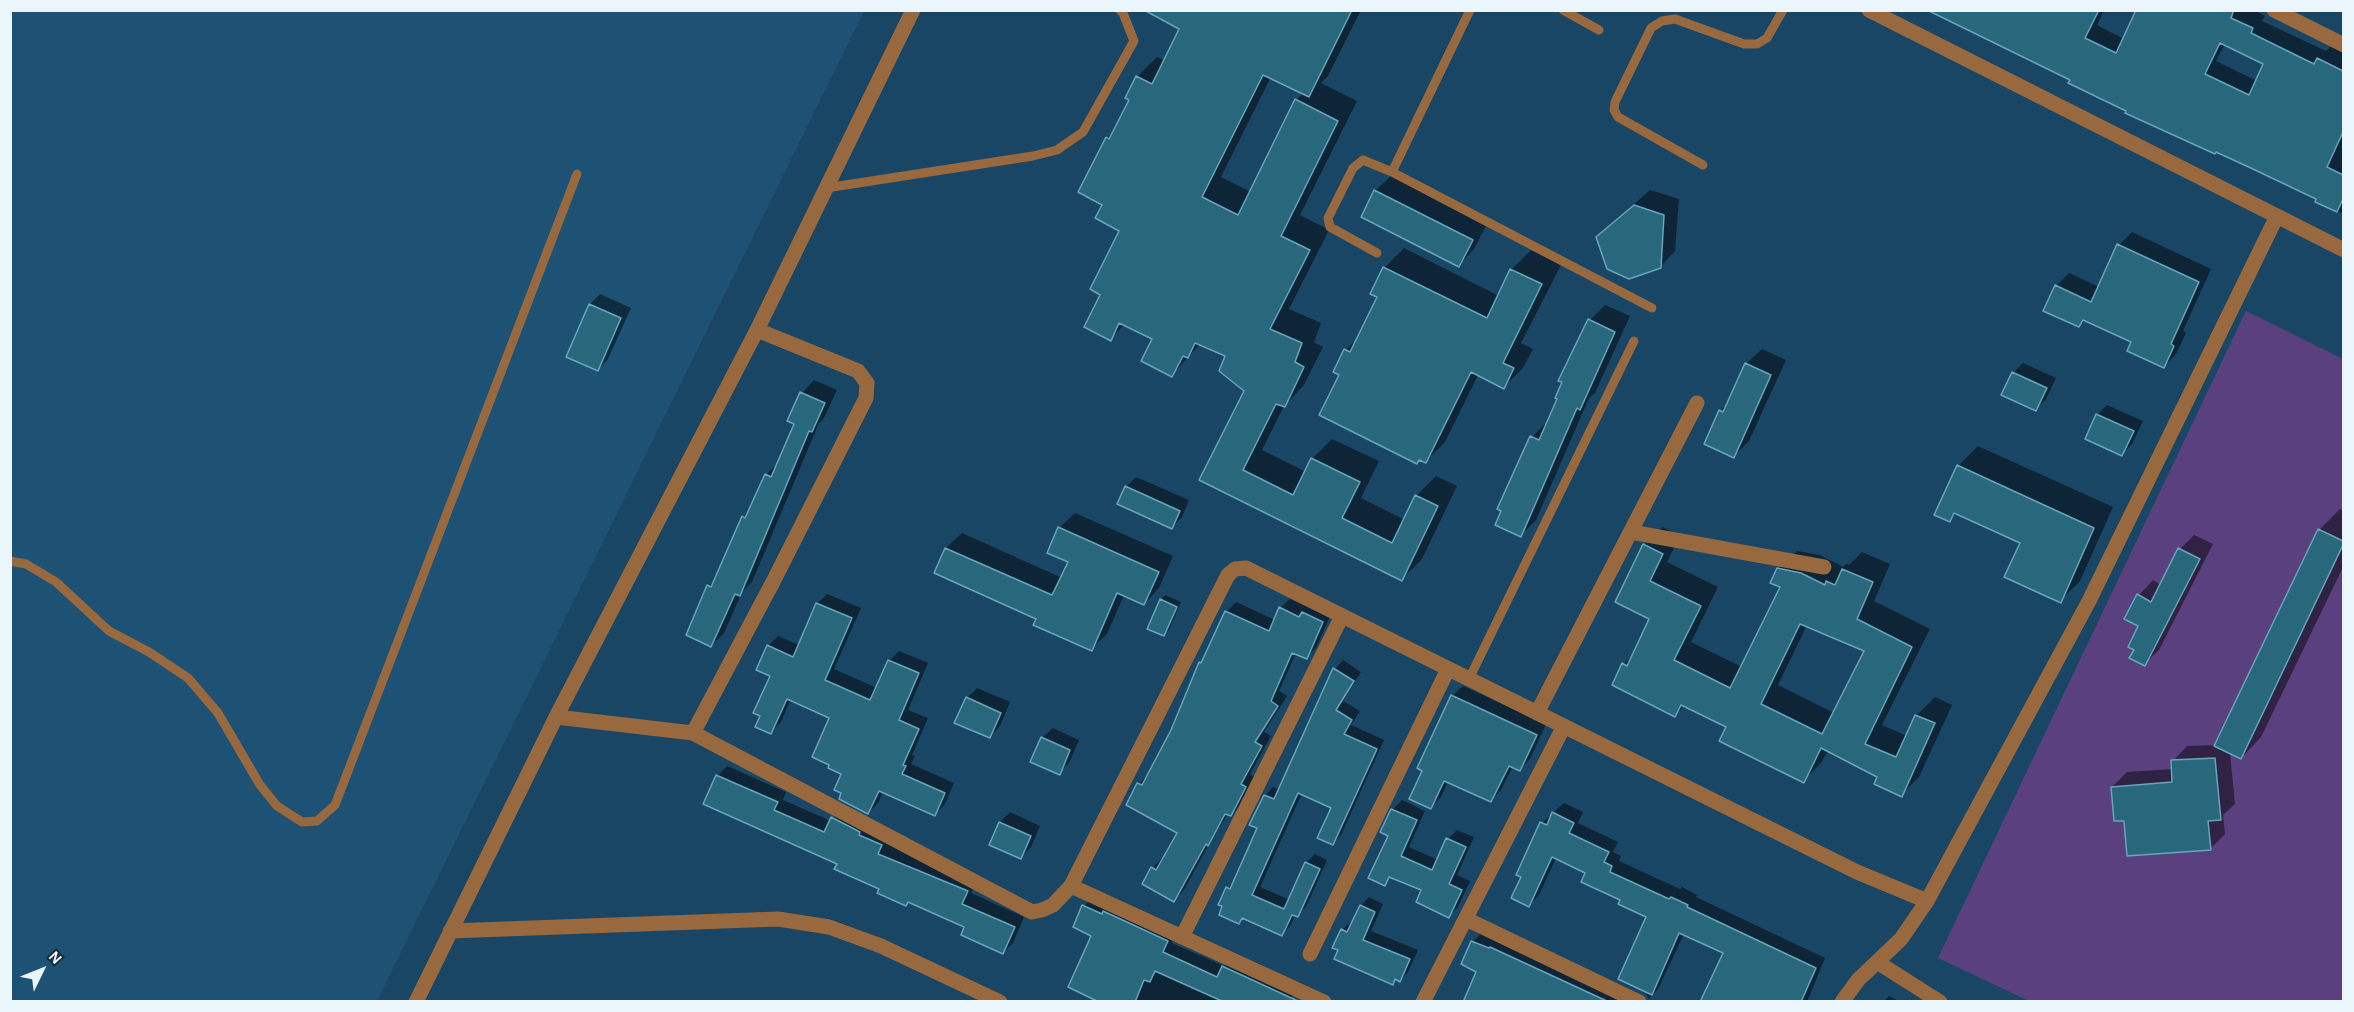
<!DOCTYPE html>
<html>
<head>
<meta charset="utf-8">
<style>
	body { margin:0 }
	#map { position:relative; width:2354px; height:1012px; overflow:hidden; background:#194665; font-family:"Alegreya Sans",sans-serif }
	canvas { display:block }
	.frame { position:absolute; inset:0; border:12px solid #ebf5fc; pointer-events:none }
	.north { position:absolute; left:12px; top:940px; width:60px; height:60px; -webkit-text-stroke:4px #182b39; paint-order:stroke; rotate:47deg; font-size:16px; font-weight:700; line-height:24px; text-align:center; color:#ebf5fc }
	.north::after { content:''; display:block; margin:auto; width:21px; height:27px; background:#ebf5fc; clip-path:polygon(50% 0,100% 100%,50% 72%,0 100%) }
</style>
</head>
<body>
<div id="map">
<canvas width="2354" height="1012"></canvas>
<div class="frame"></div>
<div class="north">N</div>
</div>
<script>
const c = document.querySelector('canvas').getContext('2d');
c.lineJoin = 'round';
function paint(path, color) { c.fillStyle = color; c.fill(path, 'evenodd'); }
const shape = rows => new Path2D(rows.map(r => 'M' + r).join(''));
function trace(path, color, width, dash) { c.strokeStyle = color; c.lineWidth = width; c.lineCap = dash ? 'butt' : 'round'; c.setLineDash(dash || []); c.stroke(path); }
const built = shape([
	[10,11,864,11,377,1001,11,1001]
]);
const green = shape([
	[2246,311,2343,359,2343,1001,2029,1001,1938,958]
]);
const shadow = shape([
	[1174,10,1361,10,1328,76,1321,83,1357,101,1300,215,1329,230,1289,309,1321,323,1314,342,1323,347,1304,385,1284,406,1262,450,1306,472,1313,458,1332,439,1379,461,1361,498,1405,520,1416,496,1436,476,1457,486,1422,559,1402,579,1201,479,1246,390,1227,355,1200,344,1172,375,1154,339,1125,324,1110,339,1102,294,1121,230,1104,204,1107,138,1116,129,1131,99,1127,97,1137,77,1157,57,1165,61,1181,28],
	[1271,77,1303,93,1296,100,1251,192,1221,177],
	[1931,10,2104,10,2097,25,2124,39,2138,10,2254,10,2265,16,2262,21,2326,51,2331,46,2344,52,2344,143,2341,147,2344,148,2344,214,2317,201,2318,198,2128,110,2072,79],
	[2225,44,2265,64,2257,81,2216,61],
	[1391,176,1487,224,1474,249,1459,265,1375,191],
	[1650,190,1679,199,1675,251,1660,267,1597,237],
	[2132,232,2211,269,2183,331,2186,333,2176,354,2163,367,2132,342,2085,320,2079,326,2056,286,2069,273,2099,287,2119,245],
	[1404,248,1499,296,1511,270,1531,250,1561,265,1521,343,1533,349,1523,368,1504,387,1478,375,1445,442,1426,461,1341,375,1346,350,1360,336,1379,297,1384,268],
	[600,294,631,308,608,359,598,370,568,356,590,304],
	[1605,305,1630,316,1595,393,1589,398,1536,520,1521,535,1532,437,1547,422,1590,320],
	[1762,349,1786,360,1749,441,1734,456,1720,411,1729,402,1746,364],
	[2023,363,2056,378,2046,399,2036,409,2013,373],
	[814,380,837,390,824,418,819,423,752,582,742,592,724,633,711,646,709,586,716,579,743,517,751,509,766,475,779,462,796,423,802,393],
	[2107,405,2143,421,2132,444,2122,454,2097,415],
	[1978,446,2113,507,2080,581,2060,601,2022,542,1957,513,1950,520,1958,466],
	[1136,477,1189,500,1182,517,1172,527,1126,487],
	[2340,509,2344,511,2344,565,2261,737,2241,758,2230,753,2235,804,2223,815,2225,834,2210,849,2125,819,2112,787,2127,772,2173,769,2173,761,2187,746,2216,745,2319,530],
	[1075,513,1173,556,1159,588,1144,604,1124,595,1107,634,1091,649,1038,618,936,572,946,548,962,533,1062,578,1070,561,1059,528],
	[1663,527,1680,536,1667,562,1718,587,1691,642,1742,667,1782,587,1778,569,1797,551,1820,555,1843,567,1846,564,1849,565,1862,552,1890,564,1874,601,1930,629,1882,725,1907,736,1917,715,1935,697,1952,705,1919,777,1901,795,1879,776,1828,750,1821,763,1803,781,1728,726,1685,705,1675,715,1624,664,1634,654,1651,619,1644,545],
	[1807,625,1866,650,1834,713,1778,685],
	[2194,535,2213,544,2159,650,2144,664,2136,649,2140,626,2126,618,2139,595,2153,580,2161,585,2180,549],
	[827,594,861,608,834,669,877,688,889,661,899,651,928,663,908,710,928,718,912,755,915,756,911,764,954,783,945,804,935,814,883,791,878,803,868,813,843,793,843,773,831,717,791,699,781,722,771,732,772,676,768,646,778,636,799,645,817,604],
	[1165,595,1181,602,1169,630,1164,635,1161,600],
	[1290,599,1309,607,1332,612,1316,648,1306,657,1296,653,1279,691,1287,696,1264,732,1271,736,1250,774,1255,777,1241,805,1231,815,1228,814,1211,840,1184,890,1174,900,1152,868,1162,858,1164,859,1179,832,1139,784,1148,774,1172,730,1200,663,1205,658,1226,612,1236,602,1275,620,1280,608],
	[1343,660,1361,672,1343,701,1360,711,1351,725,1384,740,1341,835,1333,844,1333,807,1302,793,1260,887,1290,900,1306,863,1315,854,1327,860,1306,907,1297,915,1296,914,1290,926,1282,934,1244,917,1239,922,1228,888,1236,880,1259,827,1265,796,1273,787,1280,790,1335,669],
	[1463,686,1546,724,1530,759,1520,769,1513,766,1501,790,1490,801,1448,781,1441,797,1431,807,1452,696],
	[977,688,1010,702,1000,726,990,737,967,698],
	[1053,728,1079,740,1069,763,1059,773,1042,738],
	[727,766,786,792,783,800,831,821,842,808,977,881,971,893,1024,917,1013,943,1003,953,966,926,909,901,906,904,839,863,717,776],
	[1402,800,1425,811,1409,847,1438,860,1448,839,1457,830,1474,837,1457,875,1470,881,1458,907,1449,916,1423,890,1392,876,1384,884,1390,835,1382,832,1392,810],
	[1564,803,1583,812,1578,823,1618,842,1613,852,1621,856,1619,861,1680,889,1682,887,1697,895,1696,897,1825,958,1807,1002,1702,1002,1725,952,1684,934,1658,989,1649,999,1645,992,1619,980,1648,916,1587,872,1556,858,1539,895,1529,905,1523,876,1542,823],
	[1010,812,1040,826,1031,847,1021,857,991,844,1000,822],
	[1093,897,1177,932,1172,943,1224,966,1233,958,1297,987,1291,999,1297,1002,1102,1002,1093,935,1084,906],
	[1369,897,1383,904,1371,931,1418,950,1408,972,1400,980,1397,979,1392,983,1340,949,1342,930,1351,922,1353,923,1361,906],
	[1482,932,1643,1002,1464,1002,1478,971,1463,964,1473,942],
	[1889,996,1901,1002,1883,1002]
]);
const building = shape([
	[1144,10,1352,10,1309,97,1263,75,1202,197,1238,215,1295,99,1338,121,1281,236,1310,250,1270,329,1302,343,1295,362,1304,367,1285,407,1276,404,1243,470,1293,495,1311,458,1360,482,1342,518,1392,543,1415,495,1438,506,1402,581,1199,480,1244,391,1219,371,1225,356,1195,343,1188,358,1183,356,1172,377,1141,361,1152,339,1119,323,1111,341,1084,327,1100,295,1090,289,1119,231,1095,218,1102,205,1078,192,1106,137,1109,139,1129,100,1125,98,1136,76,1152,84,1179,29,1144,10],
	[1927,10,2099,10,2085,38,2116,53,2136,10,2234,10,2231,18,2253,28,2251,33,2314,64,2317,58,2343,71,2343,132,2327,167,2343,175,2343,199,2337,212,2315,202,2316,199,2255,170,2216,152,2215,154,2125,113,2126,111,2068,83,2070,80,1927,10],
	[2220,43,2263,64,2249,95,2205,74,2220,43],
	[1374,190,1473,240,1459,267,1361,217,1374,190],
	[1634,205,1664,215,1661,268,1629,279,1607,269,1596,237,1634,205],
	[2117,244,2199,282,2171,344,2174,346,2164,368,2127,351,2131,342,2083,320,2079,327,2043,311,2055,285,2091,302,2117,244],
	[1383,267,1487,318,1510,269,1542,284,1503,363,1514,368,1504,389,1471,372,1426,463,1419,460,1417,464,1319,415,1339,375,1333,372,1344,349,1350,352,1377,297,1370,294,1383,267],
	[589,304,621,318,598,371,566,357,589,304],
	[1588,319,1615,332,1580,410,1577,408,1521,537,1495,525,1501,511,1497,509,1530,436,1539,440,1557,399,1555,398,1562,382,1558,381,1588,319],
	[1745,363,1771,375,1734,458,1704,444,1719,410,1723,412,1745,363],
	[2012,372,2047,388,2036,411,2001,395,2012,372],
	[800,392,825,403,812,432,809,431,740,596,735,594,711,647,686,635,707,585,711,587,742,516,745,518,765,474,771,477,794,424,787,421,800,392],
	[2096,414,2134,431,2122,456,2085,439,2096,414],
	[1957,465,2094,528,2061,603,2004,577,2020,543,1954,513,1950,522,1934,515,1957,465],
	[1125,486,1180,511,1172,529,1117,504,1125,486],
	[1058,527,1159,572,1144,605,1117,593,1092,651,1033,625,1036,619,934,573,945,548,1052,595,1068,562,1047,553,1058,527],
	[2318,529,2343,541,2343,545,2241,759,2214,746,2318,529],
	[1643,544,1663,554,1650,581,1701,606,1674,660,1730,688,1780,587,1770,583,1777,568,1801,573,1825,585,1826,581,1835,585,1842,569,1873,582,1857,619,1912,647,1865,744,1896,757,1915,715,1935,723,1902,797,1874,784,1877,777,1821,748,1804,783,1719,741,1726,727,1681,705,1675,717,1612,685,1622,663,1627,666,1649,619,1615,602,1643,544],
	[1800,624,1864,651,1822,734,1761,704,1800,624],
	[2178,548,2200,559,2145,666,2129,658,2134,650,2128,647,2138,626,2124,619,2137,594,2151,602,2178,548],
	[1160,599,1177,607,1164,636,1147,629,1160,599],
	[816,603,852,618,825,680,870,700,888,660,919,673,899,720,919,729,903,765,906,766,902,774,945,793,935,816,879,791,868,814,839,799,841,793,834,790,841,774,828,768,829,765,812,757,829,718,787,699,771,734,755,727,760,716,753,713,770,676,756,670,767,645,793,657,816,603],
	[1279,607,1299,617,1302,612,1323,622,1307,659,1292,653,1271,701,1278,706,1255,742,1262,746,1241,784,1246,787,1231,816,1225,814,1208,846,1206,844,1174,902,1142,884,1151,867,1156,870,1177,833,1126,805,1137,783,1142,785,1171,730,1199,662,1201,663,1225,611,1269,631,1279,607],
	[1333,668,1354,681,1336,710,1352,720,1344,734,1377,749,1333,845,1317,838,1331,808,1298,793,1252,895,1284,909,1305,862,1320,869,1298,917,1292,915,1282,936,1242,918,1239,924,1219,915,1222,906,1218,905,1226,887,1230,889,1257,828,1249,825,1264,795,1274,799,1333,668],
	[1451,695,1537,735,1520,771,1509,766,1491,802,1444,781,1431,809,1409,799,1422,771,1417,768,1451,695],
	[966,697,1001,713,990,738,954,723,966,697],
	[1041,737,1070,750,1060,775,1030,762,1041,737],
	[2215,758,2221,820,2208,821,2211,850,2127,856,2124,821,2114,821,2111,787,2172,782,2171,760,2215,758],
	[716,775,778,802,774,810,824,832,831,817,860,832,859,835,882,845,878,854,968,891,962,904,1015,927,1003,954,961,935,964,927,908,902,906,906,877,893,879,889,834,869,837,864,703,804,716,775],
	[1391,809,1417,820,1401,856,1432,870,1446,838,1466,847,1449,884,1462,890,1449,918,1416,902,1421,890,1389,877,1385,886,1368,878,1388,836,1380,832,1391,809],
	[1552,812,1574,823,1569,833,1609,852,1604,862,1612,866,1610,872,1669,899,1671,897,1688,905,1687,907,1816,968,1801,1002,1700,1002,1723,953,1679,933,1652,995,1618,979,1646,917,1618,904,1620,900,1581,882,1585,873,1552,857,1529,907,1511,898,1521,877,1516,875,1540,822,1547,825,1552,812],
	[999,822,1031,836,1021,859,989,845,999,822],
	[1082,905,1102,914,1103,911,1168,941,1163,952,1217,977,1222,966,1300,1002,1224,1002,1155,971,1150,982,1144,980,1135,1002,1099,1002,1068,987,1091,936,1073,927,1082,905],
	[1360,905,1375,912,1363,940,1410,959,1400,982,1395,979,1393,985,1334,959,1338,950,1332,948,1341,929,1347,932,1360,905],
	[1471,941,1489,948,1490,947,1609,1002,1463,1002,1476,972,1461,964,1471,941]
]);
const service = shape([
	[1563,10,1599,30],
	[1703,165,1618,117,1614,110,1615,102,1651,28,1662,21,1675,19,1744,44,1757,44,1767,38,1783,10],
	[1392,172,1652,308],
	[826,188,1033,156,1057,150,1083,132,1134,41,1123,13,1120,10],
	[1377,253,1330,227,1328,218,1353,168,1363,160,1392,172,1470,10],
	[10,561,26,564,56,582,109,631,149,652,188,678,218,713,260,785,277,806,302,822,317,821,335,805,577,174],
	[1469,679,1634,341]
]);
const minor = shape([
	[1869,10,2344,250],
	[2274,10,2344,45],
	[1631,532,1824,567],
	[1537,713,1697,403],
	[556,717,693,733,775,578,866,398,867,383,858,371,757,330],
	[693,733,1032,912,1042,910,1053,905,1071,886,1228,575,1235,569,1246,568,1857,872,1927,901,2089,601,2276,218],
	[1071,886,1324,1002],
	[1466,919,1639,1002],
	[450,931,778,919,829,927,881,946,1000,1002],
	[1182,937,1342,616],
	[1310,954,1448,669],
	[1877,962,1940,1002],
	[416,1002,556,717,757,330,913,10],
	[1423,1002,1564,726],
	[1842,1002,1858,980,1901,939,1927,901]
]);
paint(built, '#1d5275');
paint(green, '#5a407e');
paint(shadow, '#0007');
paint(building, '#29687c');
trace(building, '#67a5ba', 1.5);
trace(service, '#98693e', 9);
trace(minor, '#98693e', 15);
</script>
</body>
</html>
